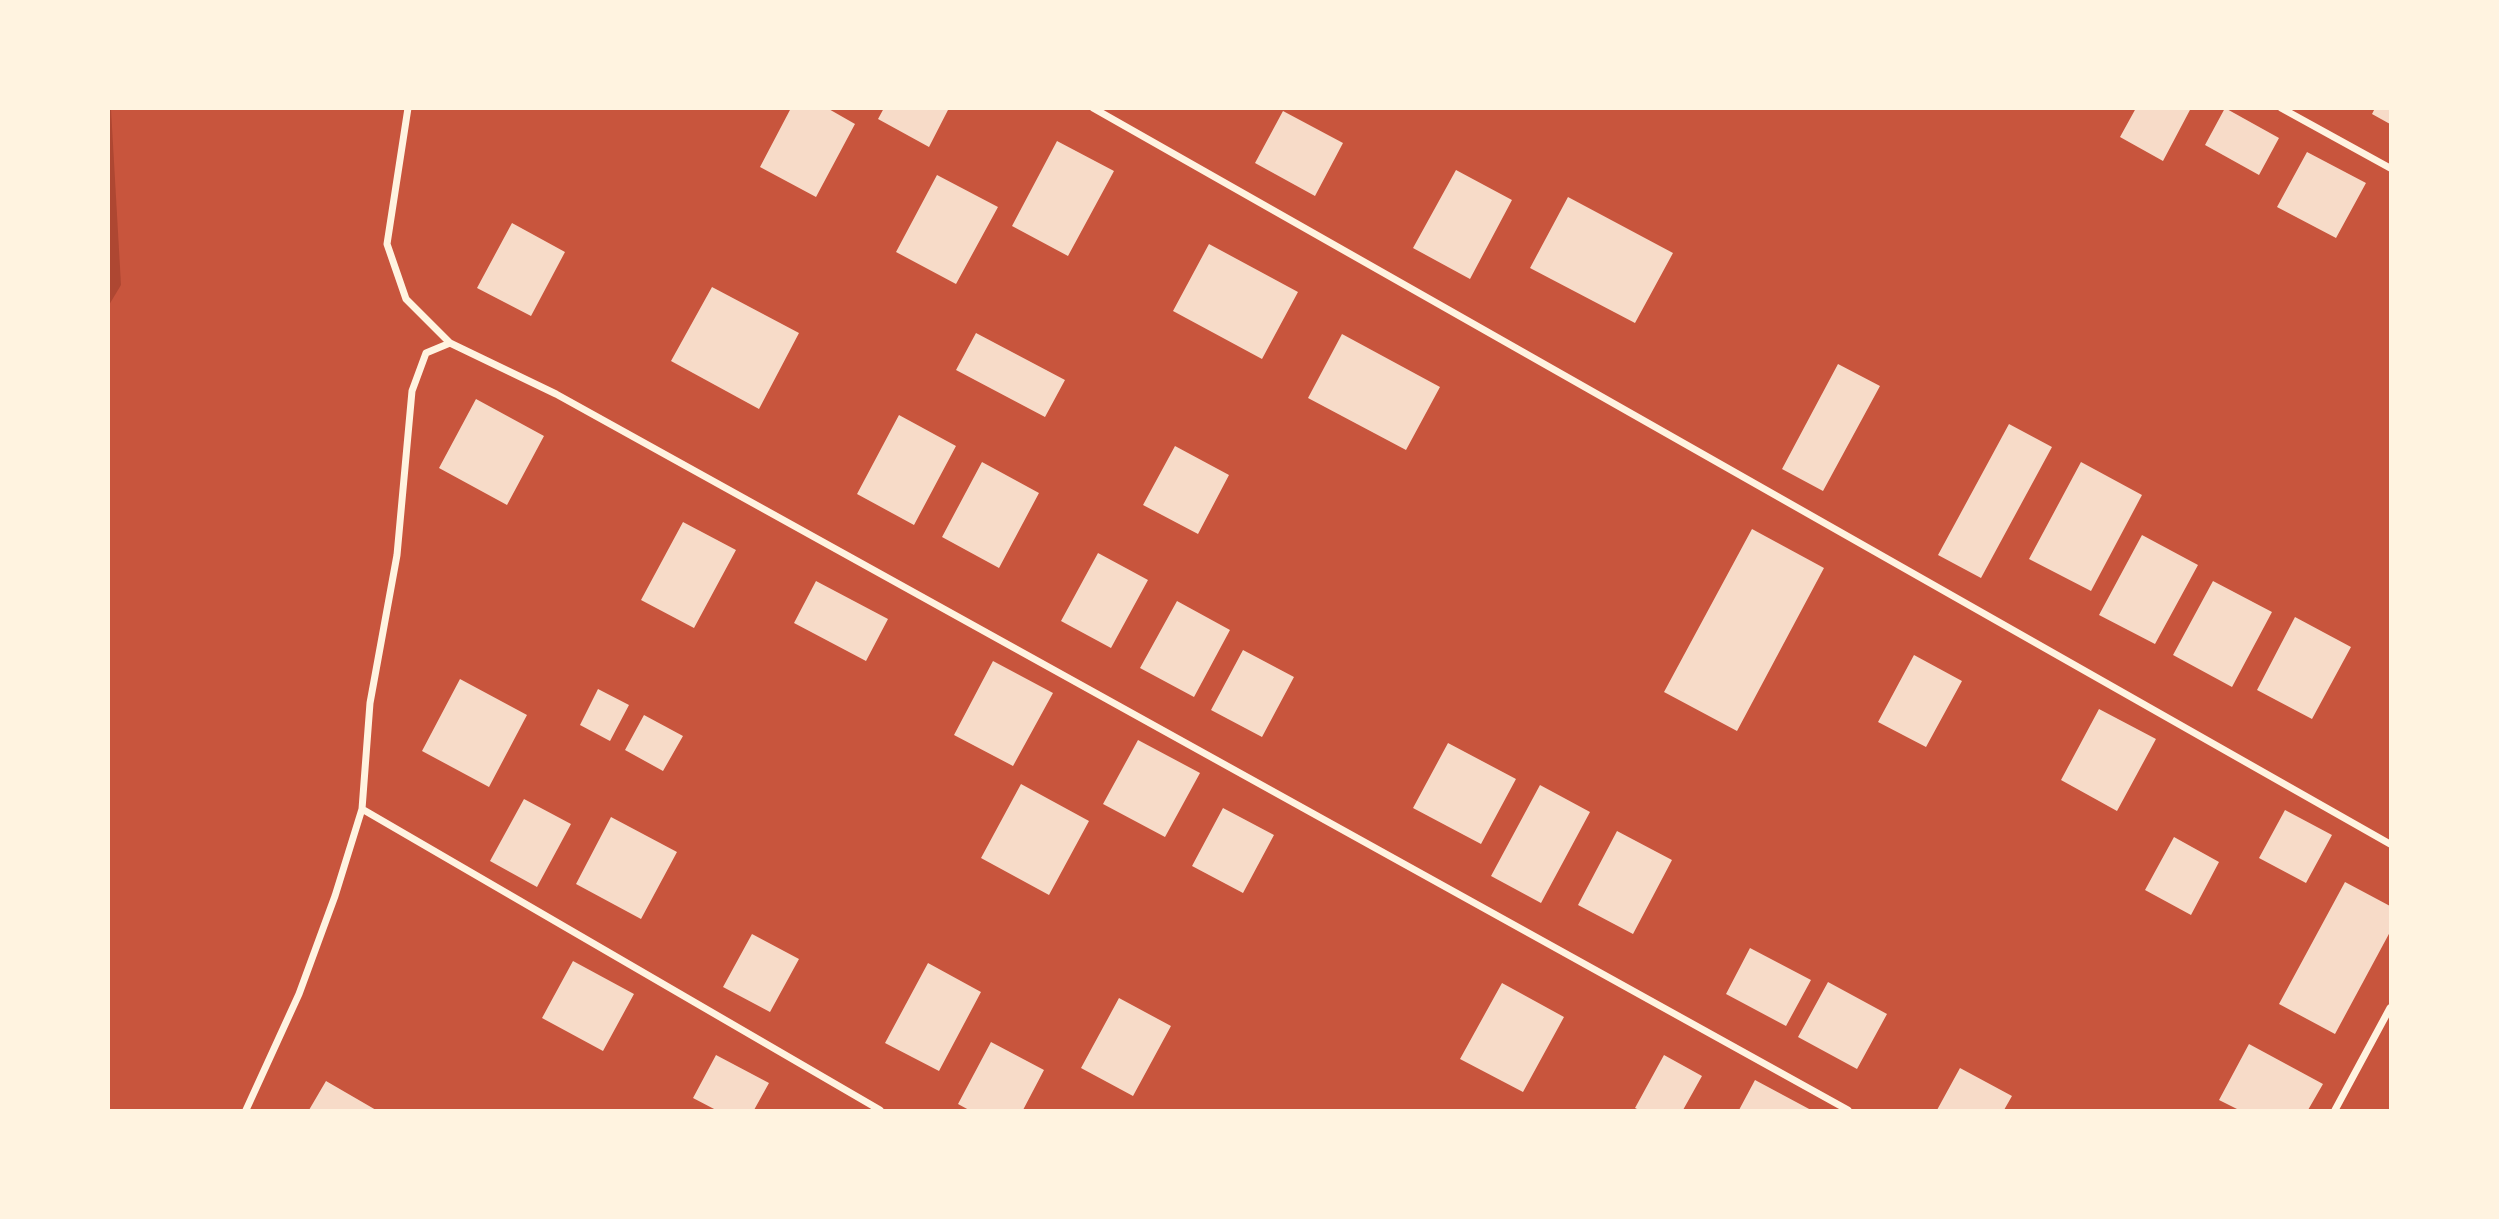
<!DOCTYPE html>
<html>
<head>
<meta charset="utf-8">
<style>
	body { margin:0 }
	#map { position:relative; width:2499px; height:1219px; overflow:hidden; background:#c8553d; font-family:"PT Sans Narrow",sans-serif }
	canvas { display:block }
	.frame { position:absolute; inset:0; border:110px solid #fff3e0; pointer-events:none }
</style>
</head>
<body>
<div id="map">
<canvas width="2499" height="1219"></canvas>
<div class="frame"></div>
</div>
<script>
const c = document.querySelector('canvas').getContext('2d');
c.lineJoin = 'round';
function paint(path, color) { c.fillStyle = color; c.fill(path, 'evenodd'); }
const shape = rows => new Path2D(rows.map(r => 'M' + r).join(''));
function trace(path, color, width, dash) { c.strokeStyle = color; c.lineWidth = width; c.lineCap = dash ? 'butt' : 'round'; c.setLineDash(dash || []); c.stroke(path); }
const green = shape([
	[111,109,121,285,109,305,108,109]
]);
const building = shape([
	[791,108,827,108,855,124,816,197,760,167],
	[884,108,949,108,929,147,878,119],
	[2136,108,2191,108,2163,161,2120,137],
	[2225,108,2279,138,2259,175,2205,145],
	[2375,108,2390,108,2390,124,2372,114],
	[1283,111,1343,143,1315,196,1255,163],
	[1057,141,1114,171,1068,256,1012,226],
	[2307,152,2366,183,2336,238,2277,207],
	[1456,170,1512,200,1470,279,1413,248],
	[937,175,998,207,956,284,896,252],
	[1568,197,1673,253,1635,323,1530,268],
	[512,223,565,252,531,316,477,288],
	[1209,244,1298,292,1262,359,1173,311],
	[712,287,799,333,759,409,671,361],
	[976,333,1065,380,1045,417,956,370],
	[1342,334,1440,387,1406,450,1308,398],
	[1838,364,1880,386,1823,491,1782,469],
	[476,399,544,436,507,505,439,468],
	[899,415,956,446,914,525,857,494],
	[2009,424,2052,447,1981,578,1938,555],
	[1175,446,1229,475,1198,534,1143,505],
	[982,462,1039,493,999,568,942,537],
	[2081,462,2142,495,2091,591,2029,559],
	[683,522,736,550,694,628,641,600],
	[1752,529,1824,568,1737,731,1664,692],
	[2142,535,2198,565,2155,644,2099,615],
	[1098,553,1148,580,1111,648,1061,621],
	[816,581,888,619,866,661,794,623],
	[2213,581,2272,612,2232,687,2173,655],
	[1177,601,1230,630,1194,697,1140,668],
	[2295,617,2351,647,2312,719,2257,690],
	[1243,650,1294,677,1262,737,1211,710],
	[1914,655,1962,681,1926,747,1878,722],
	[993,661,1053,693,1013,766,954,735],
	[460,679,527,715,489,787,422,751],
	[598,689,629,705,610,741,580,725],
	[2099,709,2156,739,2117,811,2061,780],
	[644,715,683,736,663,771,625,750],
	[1138,740,1200,773,1165,837,1103,804],
	[1448,743,1516,779,1481,844,1413,808],
	[1021,784,1089,821,1049,895,981,858],
	[1540,785,1590,812,1541,903,1491,876],
	[524,799,571,824,537,887,490,861],
	[1223,808,1274,835,1243,893,1192,866],
	[2285,810,2332,835,2306,883,2259,858],
	[611,817,677,852,641,919,576,884],
	[1617,831,1672,860,1633,934,1578,905],
	[2174,837,2219,862,2191,915,2145,890],
	[2345,882,2390,906,2390,932,2335,1034,2279,1004],
	[752,934,799,959,770,1012,723,987],
	[1750,948,1811,980,1786,1026,1726,994],
	[573,961,634,994,603,1051,542,1018],
	[928,963,981,992,939,1071,885,1043],
	[1828,982,1887,1014,1857,1069,1798,1037],
	[1502,983,1564,1017,1523,1092,1460,1059],
	[1119,998,1171,1026,1133,1096,1081,1068],
	[991,1042,1044,1070,1023,1110,969,1110,958,1104],
	[2249,1044,2323,1084,2308,1110,2239,1110,2219,1100],
	[716,1055,769,1083,754,1110,716,1110,693,1098],
	[1664,1055,1702,1076,1683,1110,1639,1110,1635,1108],
	[1960,1068,2012,1096,2004,1110,1937,1110],
	[1755,1080,1811,1110,1739,1110],
	[326,1081,376,1110,309,1110]
]);
const minor = shape([
	[408,108,387,244,406,299,450,343],
	[1093,108,2390,844],
	[2281,108,2390,168],
	[362,809,370,703,397,555,412,391,426,353,450,343,556,394,1848,1110],
	[246,1110,299,994,335,896,362,809,880,1110],
	[2335,1110,2390,1008]
]);
paint(green, '#ae4732');
paint(building, '#f7dbc8');
trace(minor, '#fff3e0', 7);
</script>
</body>
</html>
